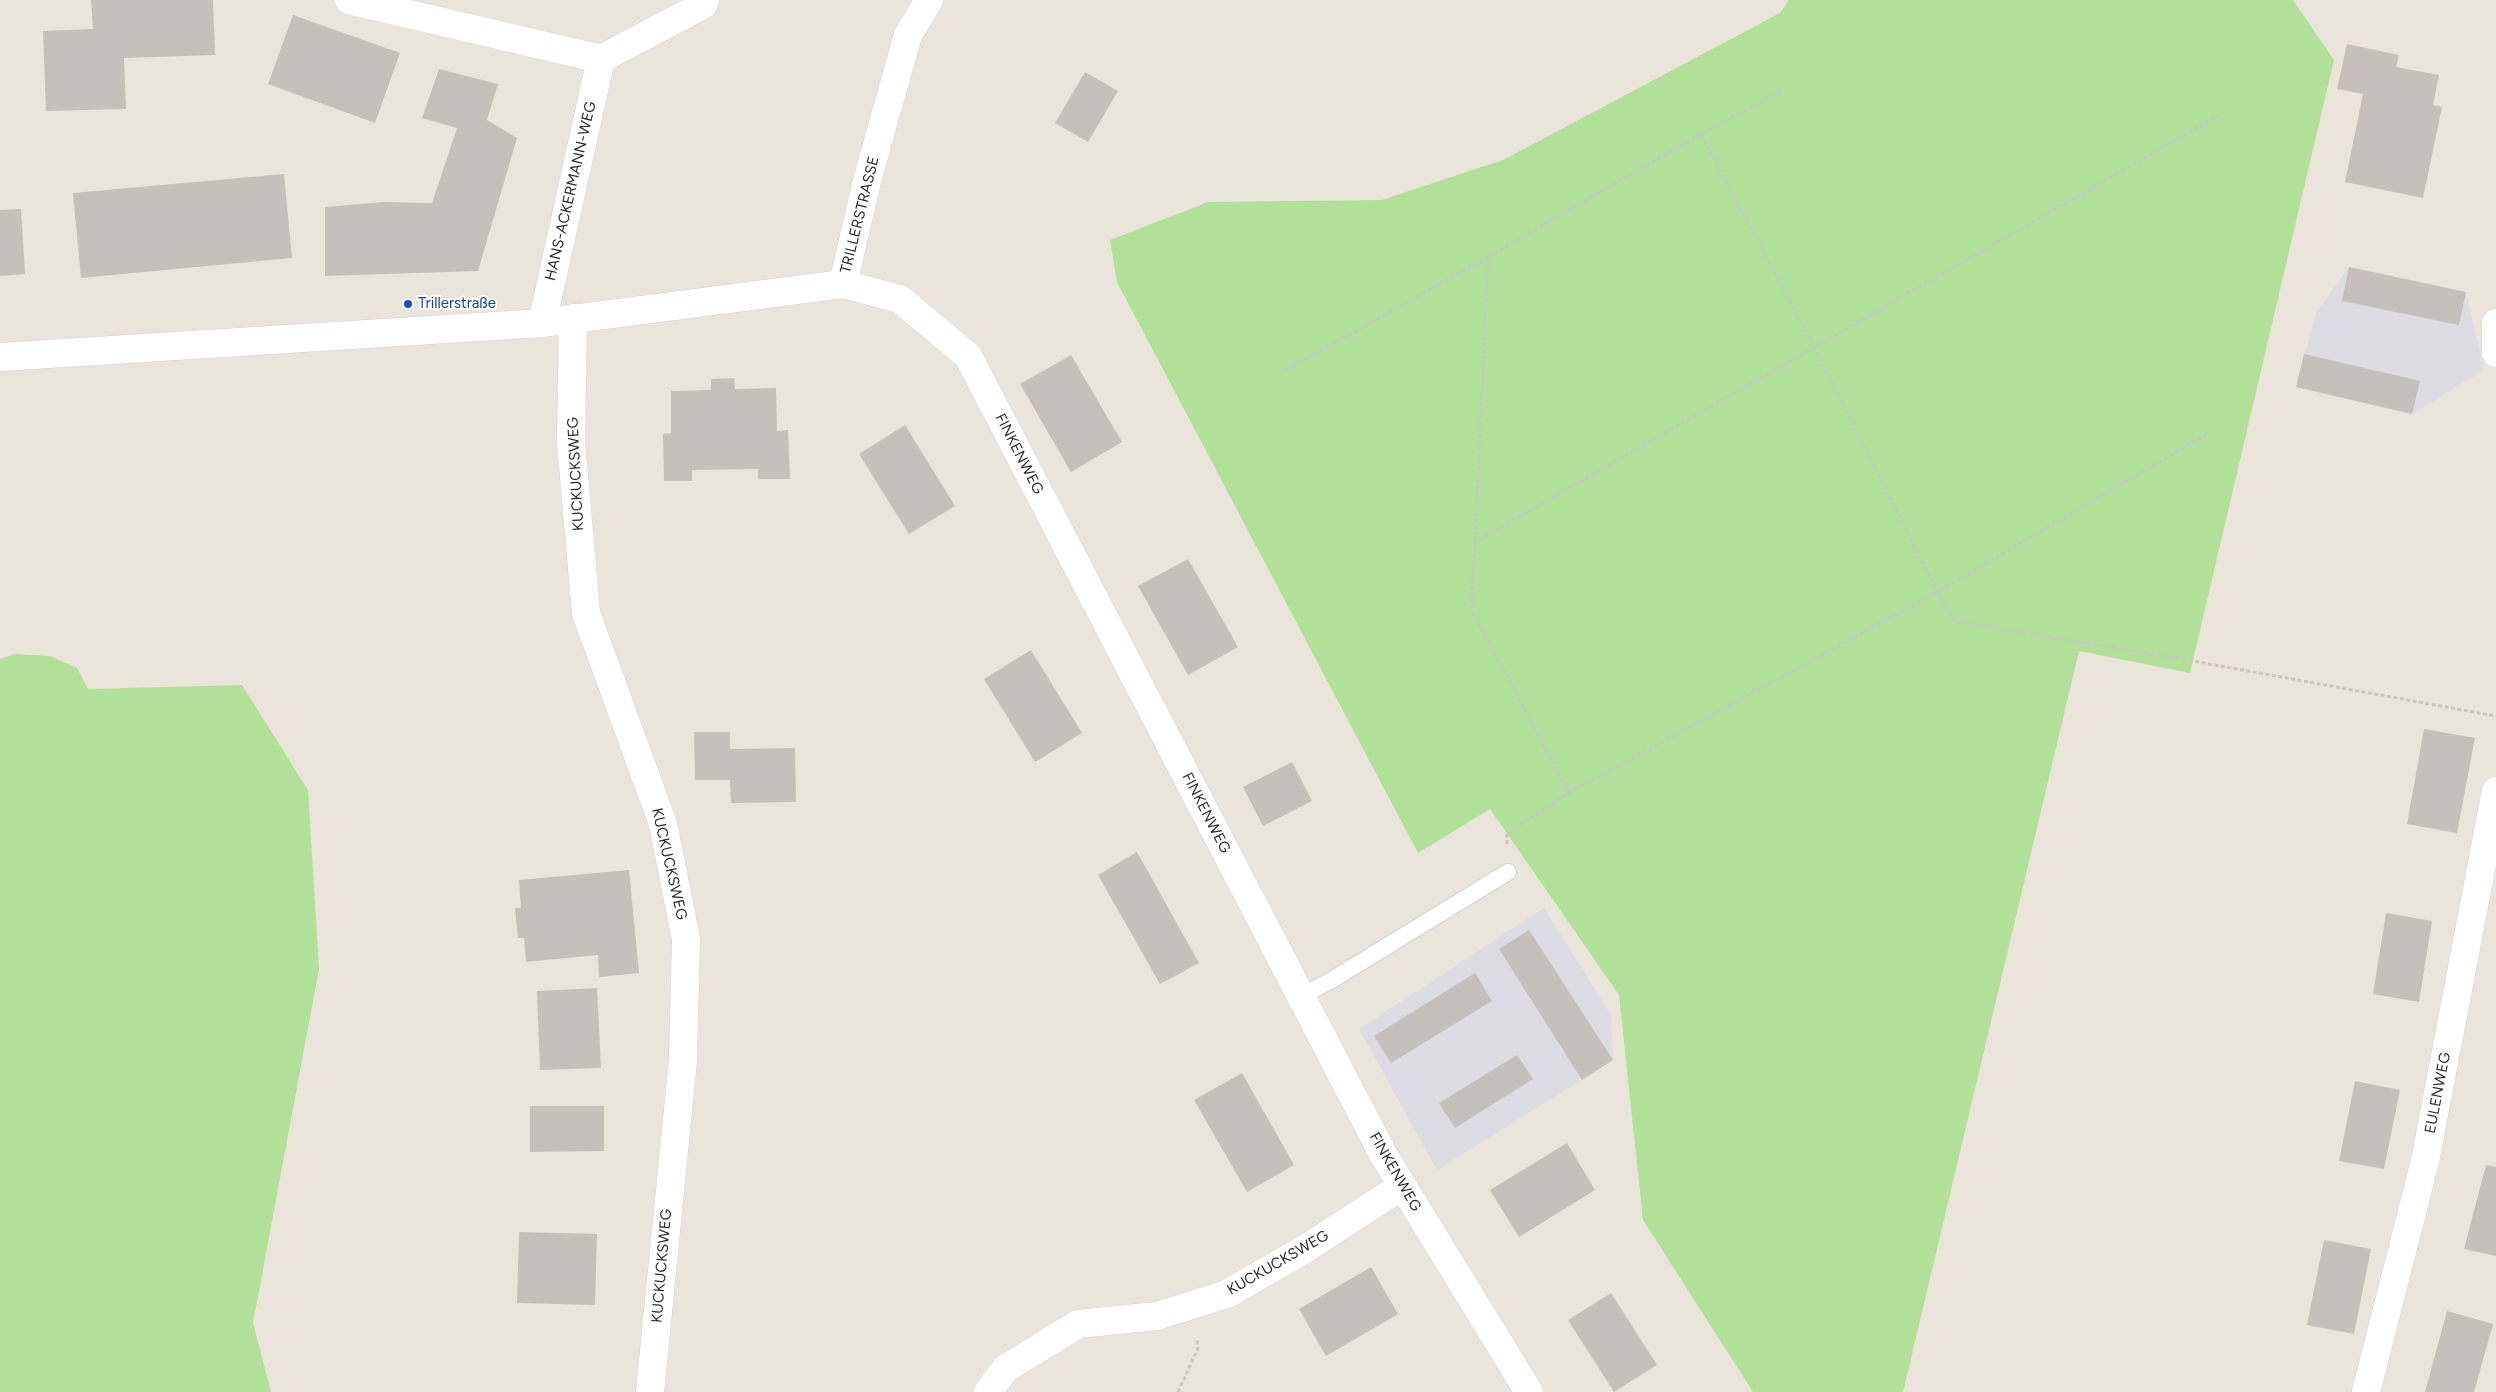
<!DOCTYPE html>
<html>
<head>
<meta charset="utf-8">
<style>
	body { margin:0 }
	canvas { display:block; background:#ebe4da }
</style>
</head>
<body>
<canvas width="2496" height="1392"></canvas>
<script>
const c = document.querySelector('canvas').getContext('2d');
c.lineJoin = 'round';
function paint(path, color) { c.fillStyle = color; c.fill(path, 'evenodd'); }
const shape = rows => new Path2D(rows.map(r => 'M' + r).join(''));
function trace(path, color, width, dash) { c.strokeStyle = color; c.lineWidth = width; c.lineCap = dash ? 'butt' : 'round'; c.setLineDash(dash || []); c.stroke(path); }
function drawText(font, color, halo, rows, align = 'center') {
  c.font = font + ' Figtree,sans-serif'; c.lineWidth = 4; c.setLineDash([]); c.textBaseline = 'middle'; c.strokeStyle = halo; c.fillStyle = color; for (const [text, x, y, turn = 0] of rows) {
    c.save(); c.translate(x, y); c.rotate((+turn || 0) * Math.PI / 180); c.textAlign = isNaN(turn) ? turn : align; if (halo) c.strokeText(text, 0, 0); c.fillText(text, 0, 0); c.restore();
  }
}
const industrial = shape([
	[2349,267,2466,292,2484,370,2412,414,2296,387,2316,313],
	[1544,908,1611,1015,1613,1060,1437,1170,1359,1029]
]);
const green = shape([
	[1789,0,2293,0,2334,60,2190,673,2079,651,1903,1392,1753,1392,1643,1220,1619,995,1490,809,1418,853,1117,282,1110,240,1208,202,1382,200,1503,160,1780,13],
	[14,654,50,656,77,668,88,689,242,685,308,790,319,969,253,1323,271,1392,0,1392,0,659]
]);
const building = shape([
	[91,0,213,0,215,55,124,58,126,109,46,111,43,31,93,29],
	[293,15,400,53,375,123,268,84],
	[2347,44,2399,55,2396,67,2439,75,2433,105,2442,107,2423,198,2345,182,2363,94,2337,89],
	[439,69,498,84,487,120,517,138,478,271,325,276,325,207,384,202,432,203,457,128,422,118],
	[1085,72,1118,91,1088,142,1055,123],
	[284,174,292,258,81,278,73,193],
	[21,209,25,274,0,276,0,210],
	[2349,267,2466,292,2459,325,2342,301],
	[2304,354,2420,381,2412,414,2296,387],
	[1071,355,1122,442,1071,472,1020,384],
	[734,378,735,389,776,388,777,431,788,430,790,479,758,479,758,469,692,470,692,481,664,481,663,434,671,433,671,391,711,390,711,379],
	[905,425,955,506,909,534,859,454],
	[1188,559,1238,647,1188,675,1138,586],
	[1031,650,1082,733,1035,762,984,679],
	[2424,729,2475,738,2457,833,2407,824],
	[694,732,730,732,730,749,795,748,796,802,731,803,730,780,695,780],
	[1292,762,1312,801,1263,826,1243,787],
	[1137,852,1199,963,1160,984,1098,875],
	[629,870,639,973,599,977,598,955,526,962,524,938,518,938,515,908,521,908,519,880],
	[2386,913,2432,921,2419,1002,2373,994],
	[1529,930,1613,1060,1582,1080,1499,949],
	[1475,973,1492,1001,1391,1063,1374,1036],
	[597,988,601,1068,540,1070,537,991],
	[1517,1055,1533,1079,1455,1128,1439,1103],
	[1242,1073,1294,1165,1247,1192,1194,1100],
	[2355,1081,2400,1090,2384,1169,2339,1161],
	[530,1106,604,1106,604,1151,530,1152],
	[1567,1143,1595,1190,1519,1237,1490,1190],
	[2486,1165,2496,1167,2496,1256,2464,1249],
	[519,1232,597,1234,595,1305,517,1303],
	[2324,1240,2371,1249,2354,1334,2307,1325],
	[1371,1267,1398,1314,1326,1356,1299,1309],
	[1611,1293,1657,1365,1614,1392,1568,1320],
	[2447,1311,2493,1324,2474,1392,2425,1392]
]);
const path = shape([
	[1701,134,1814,347,1937,592,1955,621,2193,661,2496,716],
	[1286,370,1488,257],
	[1475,542,1488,257,1701,134,1783,90],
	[1569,793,1471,609,1475,542,2219,115],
	[1507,844,1507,833,1569,793,1937,592,2207,434],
	[1178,1392,1198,1348,1197,1339]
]);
const lane = shape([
	[1301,996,1330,981,1508,872]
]);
const street = shape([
	[349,0,601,59,703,5,705,0],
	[843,284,900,299,968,356,1383,1154,1529,1392],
	[573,318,571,442,586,613,663,824,686,939,683,1060,650,1392],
	[542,323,601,59],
	[2496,323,2496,353],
	[0,357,542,323,843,284,868,177,908,35,929,0],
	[988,1392,1005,1369,1078,1324,1157,1316,1227,1294,1305,1249,1402,1186],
	[2366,1392,2425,1161,2496,791]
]);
const markers = [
	[408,304,5,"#1a4fb4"]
];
const streetNames = [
	["HANS-ACKERMANN-WEG",571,191,-77],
	["TRILLERSTRASSE",860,215,-76],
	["FINKENWEG",1019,454,63],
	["KUCKUCKSWEG",576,474,-93],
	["FINKENWEG",1206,813,63],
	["KUCKUCKSWEG",669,864,77],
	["EULENWEG",2438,1093,-79],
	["FINKENWEG",1395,1172,60],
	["KUCKUCKSWEG",1278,1263,-30],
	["KUCKUCKSWEG",662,1266,-85]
];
const transitNames = [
	["Trillerstraße",418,304]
];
paint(industrial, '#dddbe3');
paint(green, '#b1e198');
paint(building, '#c6c0ba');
trace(lane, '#d0d3e1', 18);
trace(street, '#d0d3e1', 29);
trace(path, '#c7c7c7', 3, [4, 2.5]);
trace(lane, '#fff', 16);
trace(street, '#fff', 28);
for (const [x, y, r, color] of markers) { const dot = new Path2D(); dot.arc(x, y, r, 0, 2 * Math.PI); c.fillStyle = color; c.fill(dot); trace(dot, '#fff', 2); }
drawText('15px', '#292929', '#fff', streetNames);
drawText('15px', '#164399', '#fff', transitNames, 'left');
</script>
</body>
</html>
